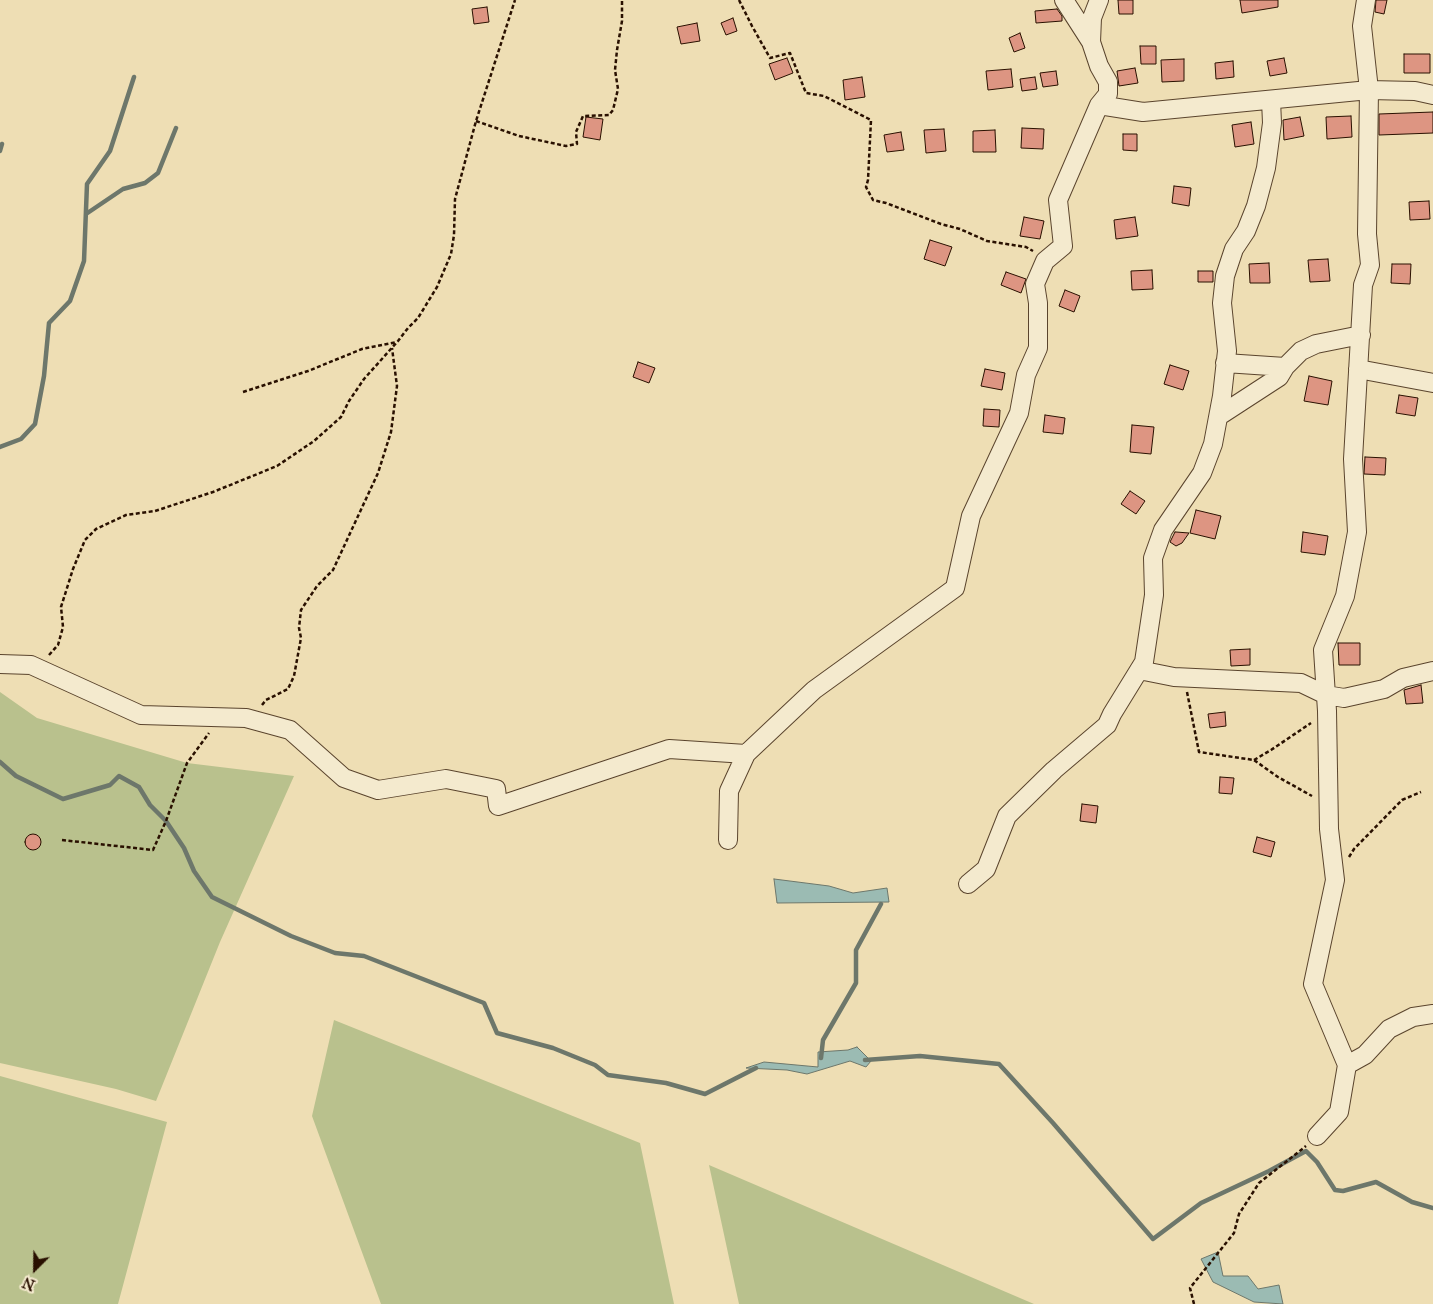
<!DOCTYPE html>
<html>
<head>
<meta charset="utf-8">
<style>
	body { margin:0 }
	#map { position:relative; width:1433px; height:1304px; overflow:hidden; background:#eedeb4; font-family:"IM FELL Great Primer",serif }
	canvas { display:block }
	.north { position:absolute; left:10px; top:1244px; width:50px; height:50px; -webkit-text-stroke:4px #f4eace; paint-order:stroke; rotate:203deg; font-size:14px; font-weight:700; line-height:20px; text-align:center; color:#291000 }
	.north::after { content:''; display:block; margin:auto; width:18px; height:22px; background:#291000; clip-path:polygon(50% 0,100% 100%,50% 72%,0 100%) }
</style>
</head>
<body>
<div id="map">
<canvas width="1433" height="1304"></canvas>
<div class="north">N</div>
</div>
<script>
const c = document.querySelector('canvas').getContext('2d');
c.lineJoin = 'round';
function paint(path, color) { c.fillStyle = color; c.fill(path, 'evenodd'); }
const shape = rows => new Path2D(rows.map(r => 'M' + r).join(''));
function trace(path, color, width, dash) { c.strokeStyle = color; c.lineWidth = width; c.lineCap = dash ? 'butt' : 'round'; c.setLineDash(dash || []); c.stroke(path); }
const green = shape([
	[0,692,37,718,187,763,294,776,220,942,156,1101,116,1089,0,1063],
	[334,1020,640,1143,674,1304,381,1304,312,1116],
	[0,1076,167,1122,118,1304,0,1304],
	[709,1165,1034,1304,739,1304]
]);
const water = shape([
	[774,879,829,886,853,893,887,888,889,902,777,903,774,879],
	[857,1047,871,1061,866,1067,850,1061,807,1074,787,1070,746,1068,764,1062,818,1067,818,1052,848,1050,857,1047],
	[1218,1252,1223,1276,1248,1276,1258,1289,1279,1285,1283,1304,1254,1302,1213,1282,1201,1259,1218,1252]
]);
const stream = shape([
	[0,151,2,144],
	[86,214,123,189,145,183,158,173,176,128],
	[0,447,21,439,35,424,44,376,49,323,70,301,84,261,87,184,110,151,134,77],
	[0,762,16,776,63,799,110,785,119,776,139,787,150,805,166,821,184,848,194,871,212,897,291,936,335,953,364,956,484,1003,497,1033,553,1048,595,1065,608,1075,666,1083,705,1094,756,1068],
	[821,1058,823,1040,856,983,856,950,881,904],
	[865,1060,920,1056,999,1064,1053,1123,1153,1239,1201,1203,1269,1171,1306,1151,1317,1162,1335,1190,1343,1191,1376,1182,1412,1202,1433,1208]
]);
const building = shape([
	[1118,0,1133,0,1133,14,1119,14,1118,0],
	[1240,0,1278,0,1278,7,1242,13,1240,0],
	[1376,0,1387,0,1384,14,1375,12,1376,0],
	[487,7,489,22,474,24,472,9,487,7],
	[1057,9,1062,16,1062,21,1036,23,1035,11,1057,9],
	[733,18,737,31,726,35,721,23,733,18],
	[697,23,700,41,681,44,677,27,697,23],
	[1020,33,1025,48,1014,52,1009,38,1020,33],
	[1140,46,1156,46,1156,64,1141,64,1140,46],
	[1404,54,1430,54,1430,73,1404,73,1404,54],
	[787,58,793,73,775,80,769,64,787,58],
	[1284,58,1287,73,1270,76,1267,61,1284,58],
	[1184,59,1184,81,1162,82,1161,60,1184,59],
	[1233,61,1234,77,1216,79,1215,63,1233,61],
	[1135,68,1138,83,1119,86,1117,71,1135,68],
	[1011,69,1013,87,988,90,986,71,1011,69],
	[1056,71,1058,85,1043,87,1040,73,1056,71],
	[862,77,865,97,845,100,843,80,862,77],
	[1035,77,1037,89,1022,91,1020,79,1035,77],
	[1433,112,1433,133,1379,135,1379,114,1433,112],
	[1351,116,1352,137,1327,139,1326,117,1351,116],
	[586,117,603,119,600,140,583,137,586,117],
	[1300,117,1304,136,1284,140,1283,120,1300,117],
	[1251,122,1254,144,1235,147,1232,125,1251,122],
	[1022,128,1044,129,1043,149,1021,148,1022,128],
	[944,129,946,151,926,153,924,130,944,129],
	[995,130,996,152,973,152,973,131,995,130],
	[901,132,904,150,887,152,884,135,901,132],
	[1123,134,1137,134,1137,151,1123,150,1123,134],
	[1174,186,1191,188,1189,206,1172,203,1174,186],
	[1429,201,1430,219,1410,220,1409,202,1429,201],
	[1024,217,1044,221,1040,239,1020,236,1024,217],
	[1135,217,1138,236,1116,239,1114,220,1135,217],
	[930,240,952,247,945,266,924,259,930,240],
	[1328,259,1330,281,1310,282,1308,260,1328,259],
	[1269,263,1270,283,1250,283,1249,264,1269,263],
	[1392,264,1411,264,1410,284,1391,283,1392,264],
	[1152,270,1153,289,1132,290,1131,271,1152,270],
	[1198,271,1213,271,1213,282,1198,282,1198,271],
	[1006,272,1026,279,1021,293,1001,285,1006,272],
	[1065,290,1080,296,1074,312,1059,306,1065,290],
	[638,362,655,368,649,383,633,377,638,362],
	[1170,365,1189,371,1183,390,1164,384,1170,365],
	[985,369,1005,373,1002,390,981,386,985,369],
	[1309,376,1332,381,1328,405,1304,401,1309,376],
	[1399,395,1418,398,1415,416,1396,413,1399,395],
	[984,409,1000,410,999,427,983,426,984,409],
	[1045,415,1065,418,1063,434,1043,432,1045,415],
	[1132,425,1154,427,1151,454,1130,452,1132,425],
	[1365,457,1386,458,1385,475,1364,474,1365,457],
	[1130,491,1145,501,1136,514,1121,504,1130,491],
	[1196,510,1221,516,1215,539,1190,533,1196,510],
	[1175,532,1176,532,1189,533,1182,543,1176,546,1170,542,1175,532],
	[1303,532,1328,536,1325,555,1301,552,1303,532],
	[1338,643,1360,643,1360,665,1339,665,1338,643],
	[1250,649,1250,665,1231,666,1230,650,1250,649],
	[1421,685,1423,703,1406,704,1404,690,1421,685],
	[1225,712,1226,726,1210,728,1208,714,1225,712],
	[1220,777,1234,778,1232,794,1219,793,1220,777],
	[1082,804,1098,806,1096,823,1080,821,1082,804],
	'25 842a8 8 0 1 1 16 0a8 8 0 1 1-16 0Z',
	[1257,837,1275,842,1271,857,1253,852,1257,837]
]);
const path = shape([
	[739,0,752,26,770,58,790,53,806,93,824,96,871,120,868,180,866,187,873,200,886,203,941,224,960,229,987,241,1026,247,1033,251],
	[476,121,519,136,566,146,577,144,576,132,583,116,609,115,613,110,618,89,615,70,617,50,622,21,622,0],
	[243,392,308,371,362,349,397,342],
	[49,655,58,645,63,627,61,607,73,569,85,540,96,529,126,515,155,511,213,492,277,466,314,441,341,417,349,401,364,379,398,341,408,328,418,318,437,287,451,254,454,235,455,199,476,121,515,0],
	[1187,692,1199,752,1254,760,1278,777,1312,796],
	[262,705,266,700,288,689,294,676,301,638,299,628,301,610,317,586,333,570,378,473,391,432,397,386,392,348],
	[1254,760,1271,750,1311,723],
	[62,840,153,850,166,821,187,763,209,733],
	[1349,857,1354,849,1402,800,1421,792],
	[1194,1304,1190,1288,1234,1233,1239,1214,1259,1183,1306,1146]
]);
const street = shape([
	[1091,42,1092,18,1099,0],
	[1099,105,1143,112,1369,90,1415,91,1433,95],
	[1225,363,1285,367],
	[1358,369,1433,383],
	[1219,416,1279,377,1285,367,1301,351,1316,344,1361,335],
	[0,664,31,665,141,715,246,718,290,730,344,778,378,790,446,779,496,789,498,806,669,749,746,754,814,690,955,588,971,516,1019,413,1026,375,1038,348,1038,303,1035,284,1045,261,1063,246,1058,200,1099,105,1108,94,1108,82,1099,66,1091,42,1064,0],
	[1139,670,1174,677,1301,683,1326,695,1344,698,1384,689,1403,678,1433,671],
	[728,840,729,791,746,754],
	[968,884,986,869,1007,816,1054,770,1107,725,1112,714,1144,662,1154,595,1153,558,1163,530,1202,473,1213,444,1222,396,1227,351,1222,303,1225,276,1234,249,1246,231,1256,206,1266,168,1272,123,1271,100],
	[1347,1065,1365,1055,1389,1029,1413,1017,1433,1014],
	[1317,1136,1339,1112,1347,1065,1313,984,1335,880,1329,829,1327,711,1323,650,1345,596,1357,532,1353,459,1363,285,1370,265,1367,234,1369,90,1362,26,1366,0]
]);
paint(green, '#b9c18d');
paint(water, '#9bbbb3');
trace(water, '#6d776b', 1);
trace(stream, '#6d776b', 4.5);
paint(building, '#dd9582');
trace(building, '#291000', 1);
trace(street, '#5a442d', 20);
trace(path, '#291000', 2.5, [4, 2.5]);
trace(street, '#f4eace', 18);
</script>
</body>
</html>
